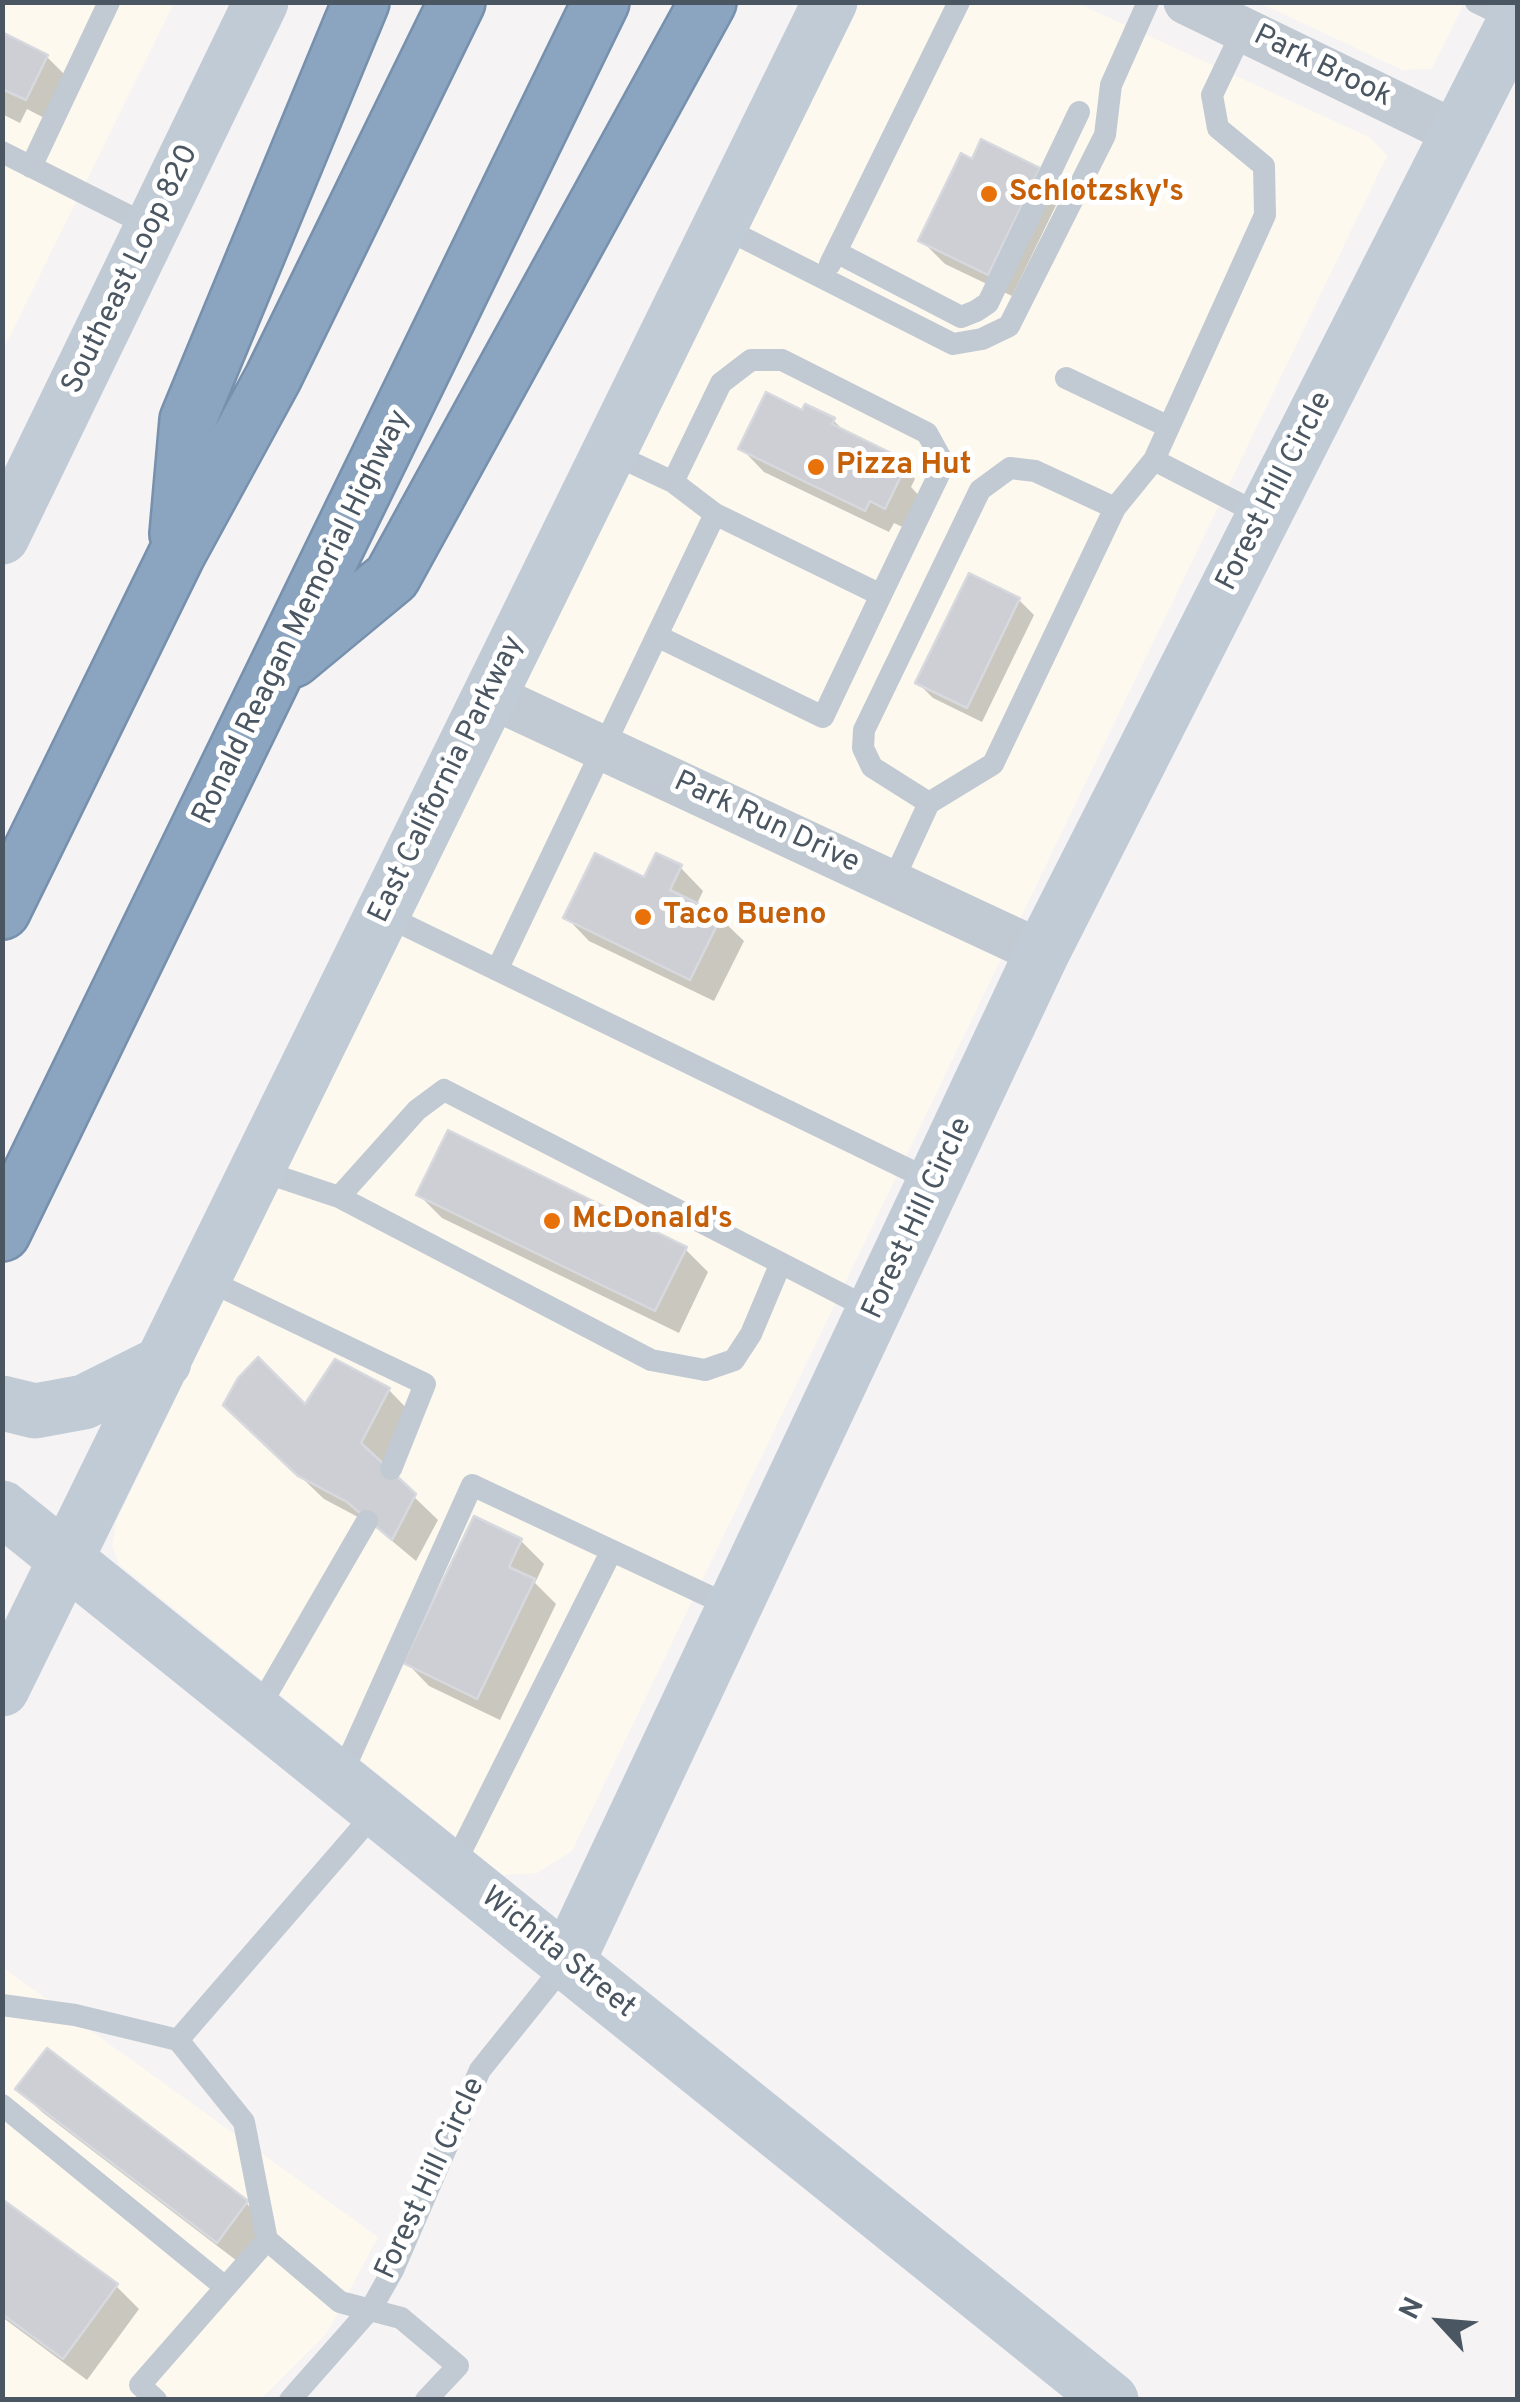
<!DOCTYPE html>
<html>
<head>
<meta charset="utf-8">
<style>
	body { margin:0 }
	#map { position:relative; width:1520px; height:2402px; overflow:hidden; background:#f5f3f3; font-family:Overpass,sans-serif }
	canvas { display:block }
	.frame { position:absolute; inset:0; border:5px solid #4a5661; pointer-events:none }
	.north { position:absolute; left:1390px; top:2272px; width:100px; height:100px; -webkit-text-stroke:8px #fff; paint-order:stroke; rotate:296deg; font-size:28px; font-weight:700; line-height:40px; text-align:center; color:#4a5661 }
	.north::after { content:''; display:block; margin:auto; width:35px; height:45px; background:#4a5661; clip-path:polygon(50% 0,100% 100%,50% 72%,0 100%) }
</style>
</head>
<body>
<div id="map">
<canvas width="1520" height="2402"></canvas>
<div class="frame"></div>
<div class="north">N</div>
</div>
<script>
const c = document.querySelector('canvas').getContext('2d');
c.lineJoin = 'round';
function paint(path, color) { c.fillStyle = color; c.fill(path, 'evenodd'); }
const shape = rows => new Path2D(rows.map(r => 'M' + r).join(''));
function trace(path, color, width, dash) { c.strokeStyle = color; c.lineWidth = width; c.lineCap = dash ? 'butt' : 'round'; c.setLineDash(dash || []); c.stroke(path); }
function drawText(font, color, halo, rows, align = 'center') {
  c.font = font + ' Overpass,sans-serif'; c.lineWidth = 10; c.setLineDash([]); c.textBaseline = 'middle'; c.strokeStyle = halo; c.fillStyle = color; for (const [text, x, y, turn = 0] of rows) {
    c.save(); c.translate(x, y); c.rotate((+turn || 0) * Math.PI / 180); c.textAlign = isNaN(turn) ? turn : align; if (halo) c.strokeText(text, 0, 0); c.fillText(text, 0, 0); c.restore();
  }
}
const commercial = shape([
	[3,3,174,3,3,350],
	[850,3,1077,3,1371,138,1387,156,572,1851,537,1873,503,1875,120,1565,112,1546,116,1522],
	[1260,3,1464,3,1432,69,1402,70],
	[2,1967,378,2237,327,2333,261,2399,3,2399]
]);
const shadow = shape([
	[2,35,47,57,70,80,50,121,27,109,20,123,2,114],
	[973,162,1039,170,1062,193,1012,296,945,264,921,240],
	[803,413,833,420,848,435,892,456,915,479,911,487,923,500,909,530,894,523,889,532,764,472,741,448],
	[1019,600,1034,615,982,722,933,698,918,683],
	[680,867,703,891,696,906,720,918,744,941,714,1001,589,941,566,917],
	[419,1195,685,1249,708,1272,679,1333,442,1218],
	[336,1362,389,1390,412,1414,383,1467,438,1520,416,1561,373,1525,324,1499,250,1428,306,1408],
	[521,1541,544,1564,535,1583,556,1604,500,1720,429,1686,406,1662],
	[19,2089,246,2203,269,2226,241,2264,42,2112],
	[2,2203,116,2286,139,2309,87,2380,2,2317]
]);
const building = shape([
	[2,32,48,55,26,100,2,89,2,32],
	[981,139,1040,168,988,275,918,241,961,153,972,159,981,139],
	[766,392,802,410,805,404,835,418,832,424,893,454,887,467,902,474,885,509,870,501,865,511,738,449,766,392],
	[969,573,1020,598,967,708,915,683,969,573],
	[595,853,644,877,656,853,682,865,670,890,722,915,690,980,563,918,595,853],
	[448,1130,687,1247,655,1311,416,1195,448,1130],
	[258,1357,305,1404,335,1359,390,1388,361,1443,416,1494,392,1540,347,1502,298,1476,223,1405,238,1378,258,1357],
	[474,1516,522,1539,509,1567,535,1579,477,1699,403,1663,474,1516],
	[47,2048,248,2201,217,2243,15,2089,47,2048],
	[2,2199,118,2284,63,2359,2,2314,2,2199]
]);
const lane = shape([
	[1476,2,1515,21],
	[2,152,153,228],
	[31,167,109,2],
	[720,226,953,344,982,339,1009,326,1105,135,1111,85,1148,2],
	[836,252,961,317,976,311,988,303,1079,112],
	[830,264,959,2],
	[1066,378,1169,427],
	[609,452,673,482,715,514],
	[1154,460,1265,215,1264,166,1218,128,1212,95,1243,30],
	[673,482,721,383,751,360,782,360,927,433,944,464,881,595],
	[929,803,872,767,863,748,864,730,980,490,1010,468,1035,471,1115,508],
	[892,883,929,803,993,764,1115,508,1154,460,1263,516],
	[382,914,936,1183],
	[497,970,715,514,881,595,823,717,657,636],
	[258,1170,339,1197,651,1360,705,1370,734,1360,751,1334,780,1265],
	[339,1197,417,1110,444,1090,876,1312],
	[205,1279,425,1384,391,1469],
	[257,1711,367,1521],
	[340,1778,472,1485,734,1608],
	[452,1869,611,1552],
	[2,2005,75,2015,178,2040,378,1809],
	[2,2105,225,2287],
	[267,2240,340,2302,401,2318,458,2366,426,2400],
	[156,2400,140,2385,267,2240,244,2122,178,2040],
	[290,2400,372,2307,393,2270,480,2070,566,1963]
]);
const street = shape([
	[1186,2,1458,134],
	[489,695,1042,953]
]);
const secondary = shape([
	[2,537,261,2],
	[2,1403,35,1411,84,1402,164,1362],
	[2,1508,1111,2400],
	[2,1689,830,2],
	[567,1962,1042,953,1518,15]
]);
const highway = shape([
	[178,534,188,420,361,2],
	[293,659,392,577,708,2],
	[2,911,177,554,273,378,457,2],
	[2,1233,601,2]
]);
const markers = [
	[989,194,10,"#e8710a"],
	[816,467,10,"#e8710a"],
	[643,917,10,"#e8710a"],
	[552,1221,10,"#e8710a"]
];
const streetNames = [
	["Park Brook",1322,68,26],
	["Southeast Loop 820",132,270,-64],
	["Forest Hill Circle",1276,492,-63],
	["Ronald Reagan Memorial Highway",303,618,-64],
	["East California Parkway",448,780,-64],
	["Park Run Drive",766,824,25],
	["Forest Hill Circle",919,1219,-65],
	["Wichita Street",557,1954,39],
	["Forest Hill Circle",432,2179,-65]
];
const foodNames = [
	["Schlotzsky's",1009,194],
	["Pizza Hut",836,467],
	["Taco Bueno",663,917],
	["McDonald's",572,1221]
];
paint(commercial, '#fdf9ef');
paint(shadow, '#0003');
paint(building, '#cdcfd5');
trace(building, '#d7d9de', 2.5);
trace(highway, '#7690ad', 60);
trace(lane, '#c1cad2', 22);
trace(street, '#c1cad2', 45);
trace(secondary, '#c1cbd6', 55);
trace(highway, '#8ba5c1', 55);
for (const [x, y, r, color] of markers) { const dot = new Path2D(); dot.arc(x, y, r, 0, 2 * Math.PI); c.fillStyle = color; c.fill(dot); trace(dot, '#fff', 4); }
drawText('30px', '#4a5661', '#fff', streetNames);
drawText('bold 30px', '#c56008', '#fff', foodNames, 'left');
</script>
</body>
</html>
